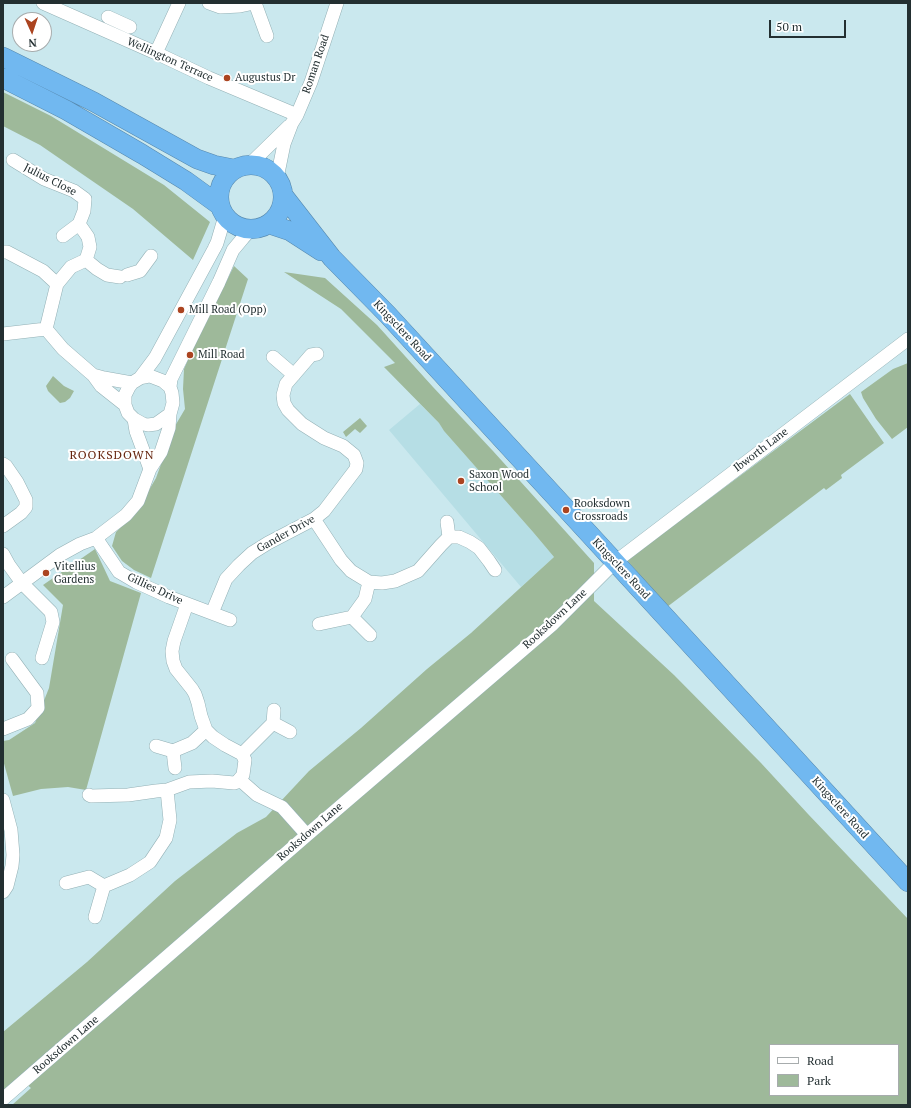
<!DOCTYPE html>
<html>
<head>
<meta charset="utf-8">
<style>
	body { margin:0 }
	#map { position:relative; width:911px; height:1108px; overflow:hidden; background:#cae8ee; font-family:"PT Serif",serif }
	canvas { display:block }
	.frame { position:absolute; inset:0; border:4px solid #232f31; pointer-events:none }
	.legend { position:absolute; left:769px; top:1044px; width:130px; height:52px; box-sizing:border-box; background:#fff; border:1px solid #a7acad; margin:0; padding:5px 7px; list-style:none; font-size:12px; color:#232f31 }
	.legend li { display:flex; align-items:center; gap:8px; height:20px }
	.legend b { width:20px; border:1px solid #a7acad }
	.north { position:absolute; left:12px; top:12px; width:40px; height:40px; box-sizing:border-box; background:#fff; border:1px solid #a7acad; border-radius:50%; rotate:177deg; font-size:11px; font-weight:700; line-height:16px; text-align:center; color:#232f31 }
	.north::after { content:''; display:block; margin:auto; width:14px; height:18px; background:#ab4420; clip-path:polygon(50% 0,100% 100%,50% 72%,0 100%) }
	.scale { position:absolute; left:769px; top:20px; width:77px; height:18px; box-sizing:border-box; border:2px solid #232f31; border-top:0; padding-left:5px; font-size:12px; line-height:14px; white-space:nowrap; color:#232f31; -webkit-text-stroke:3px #fff; paint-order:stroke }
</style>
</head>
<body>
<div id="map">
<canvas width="911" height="1108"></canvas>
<div class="frame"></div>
<ul class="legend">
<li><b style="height:5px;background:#fff"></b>Road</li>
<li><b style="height:11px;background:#9eb99a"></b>Park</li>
</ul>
<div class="north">N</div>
<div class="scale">50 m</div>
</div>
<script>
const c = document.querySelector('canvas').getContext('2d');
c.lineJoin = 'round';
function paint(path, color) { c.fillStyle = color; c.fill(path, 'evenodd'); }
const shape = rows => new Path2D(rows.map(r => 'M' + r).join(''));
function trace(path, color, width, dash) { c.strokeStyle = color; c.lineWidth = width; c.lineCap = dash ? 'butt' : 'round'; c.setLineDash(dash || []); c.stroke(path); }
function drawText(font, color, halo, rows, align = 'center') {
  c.font = font + ' "PT Serif",serif'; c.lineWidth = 4; c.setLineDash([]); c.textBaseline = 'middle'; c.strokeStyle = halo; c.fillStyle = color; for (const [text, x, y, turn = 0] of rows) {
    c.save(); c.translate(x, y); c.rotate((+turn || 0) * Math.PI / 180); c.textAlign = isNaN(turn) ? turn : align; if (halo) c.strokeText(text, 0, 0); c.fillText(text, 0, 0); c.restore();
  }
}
const built = shape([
	[420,404,439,423,444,431,533,532,554,557,521,587,389,430]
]);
const green = shape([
	[3,92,51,116,164,185,210,222,193,260,133,209,40,145,3,126],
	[234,266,248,279,151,578,134,570,122,561,112,546,116,532,129,519,141,504,156,478,175,426,185,409,183,389,184,369,220,284,226,282],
	[284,272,325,278,377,325,433,387,493,451,594,563,594,601,674,675,761,763,808,814,908,919,908,1105,12,1105,31,1088,19,1078,3,1092,3,1032,87,962,175,881,237,833,266,817,309,771,361,728,427,669,471,633,554,557,533,532,444,431,439,423,384,367,395,363,341,309],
	[770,1045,898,1045,898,1095,770,1095],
	[908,363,908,427,892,439,876,419,863,398,861,392,893,369],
	[53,376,64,386,74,391,70,398,65,402,60,403,48,391,46,386],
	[850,394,884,443,841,475,842,478,826,490,824,488,667,607,627,560],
	[360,418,367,426,360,433,355,429,346,437,343,432],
	[95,549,110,581,141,593,86,790,68,787,41,789,13,796,3,760,3,741,9,740,35,723,49,688,63,605,43,585]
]);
const minor = shape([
	[43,3,156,53,209,78,297,115],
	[209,3,220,7,240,6,254,3],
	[255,3,267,36],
	[108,17,130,27],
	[156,53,179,3],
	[13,160,44,179,74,191,85,199,84,211,79,224,63,236],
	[250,164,289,126],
	[277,178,284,144,292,123,297,115,311,82,337,3],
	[79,224,88,237,90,247,86,260],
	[3,252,7,252,43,271,57,284],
	[86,260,97,269,107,275,120,277],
	[127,275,140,271,151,256],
	[46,329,63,349,93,375,101,386,125,405],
	[46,329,57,284,71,267,86,260],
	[3,334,46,329],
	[273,357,294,375],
	[93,375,104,378,132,383],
	[170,387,171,379,219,282,233,250,243,238,251,229],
	[170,414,156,424,148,425,143,424,134,419,128,413,125,405,125,395,129,387,132,383,140,378,155,358,214,249,217,243,225,216],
	[134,419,136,431,150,469],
	[3,464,6,466,17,482,26,500,26,507,21,513,3,526],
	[314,519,341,560,351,571,369,582,382,583,395,581,418,571,441,545,449,537,459,537,470,542,479,548,489,561,495,570],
	[447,522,449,537],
	[96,538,119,572,136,582,169,597,230,620],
	[3,554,9,565,22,583,51,612,53,622,42,658],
	[3,597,60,555,80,544,96,538,126,515,138,501,150,469,161,452,169,428,170,414,173,403,172,393,170,387,163,381,150,376,140,378],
	[212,613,226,579,239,565,252,553,268,543,314,519,324,511,356,469,357,463,354,455,343,446,324,438,302,424,288,410,284,403,283,395,286,384,311,355,317,354],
	[352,617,370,635],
	[319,624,352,617,365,599,369,582],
	[273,723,290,732],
	[3,729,28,719,38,708,37,693,12,659],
	[156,746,173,751,175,768],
	[173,751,192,743,206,730],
	[242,754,273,723,274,710],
	[240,780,257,795,282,807,307,835],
	[89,795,91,796,128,795,156,791,167,790,189,782,212,781,234,783,237,782,243,775,245,760,242,754,225,745,213,737,206,730,201,716,198,703,195,694,192,689,176,669,173,661,172,651,174,641,187,604],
	[3,800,11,830,13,855,12,866,7,886,3,892],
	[66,883,89,877,104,886],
	[104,886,130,875,150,862,166,838,170,820,167,790],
	[95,917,104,886],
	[3,1099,307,835,553,624,615,562,908,339]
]);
const highway = shape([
	[3,57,94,102,197,159,214,165,234,169],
	[3,78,66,110,142,154,186,181,219,205],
	'219 197a32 32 0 1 1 64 0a32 32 0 1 1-64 0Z',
	[283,195,332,258,388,315,615,562,908,882],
	[269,224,290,231,321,251]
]);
const markers = [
	[227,78,4,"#ab4420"],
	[181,310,4,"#ab4420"],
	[190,355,4,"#ab4420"],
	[461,481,4,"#ab4420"],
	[566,510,4,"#ab4420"],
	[46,573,4,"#ab4420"]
];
const streetNames = [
	["Wellington Terrace",170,60,24],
	["Roman Road",316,64,-71],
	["Julius Close",50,180,27],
	["Kingsclere Road",402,331,47],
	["Ibworth Lane",761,450,-37],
	["Gander Drive",286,534,-29],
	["Kingsclere Road",621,569,47],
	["Gillies Drive",155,589,25],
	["Rooksdown Lane",555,619,-43],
	["Kingsclere Road",840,808,48],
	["Rooksdown Lane",310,832,-41],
	["Rooksdown Lane",66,1045,-41]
];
const poiNames = [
	["Augustus Dr",235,78],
	["Mill Road (Opp)",189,310],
	["Mill Road",198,355],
	["Saxon Wood",469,475],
	["School",469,488],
	["Rooksdown",574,504],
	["Crossroads",574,517],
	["Vitellius",54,567],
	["Gardens",54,580]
];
const neighbourhoodNames = [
	["ROOKSDOWN",112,456]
];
paint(built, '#b6dee5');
paint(green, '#9eb99a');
trace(minor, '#93b0b5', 14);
trace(highway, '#5688ad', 20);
trace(minor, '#fff', 13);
trace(highway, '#71b8f0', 19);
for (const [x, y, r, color] of markers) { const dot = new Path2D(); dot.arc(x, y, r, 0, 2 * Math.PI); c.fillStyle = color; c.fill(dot); trace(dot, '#fff', 1.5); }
drawText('11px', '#232f31', '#fff', streetNames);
drawText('11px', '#232f31', '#fff', poiNames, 'left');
c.letterSpacing = '1px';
drawText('12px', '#65240d', '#fff', neighbourhoodNames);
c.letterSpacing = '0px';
</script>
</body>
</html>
